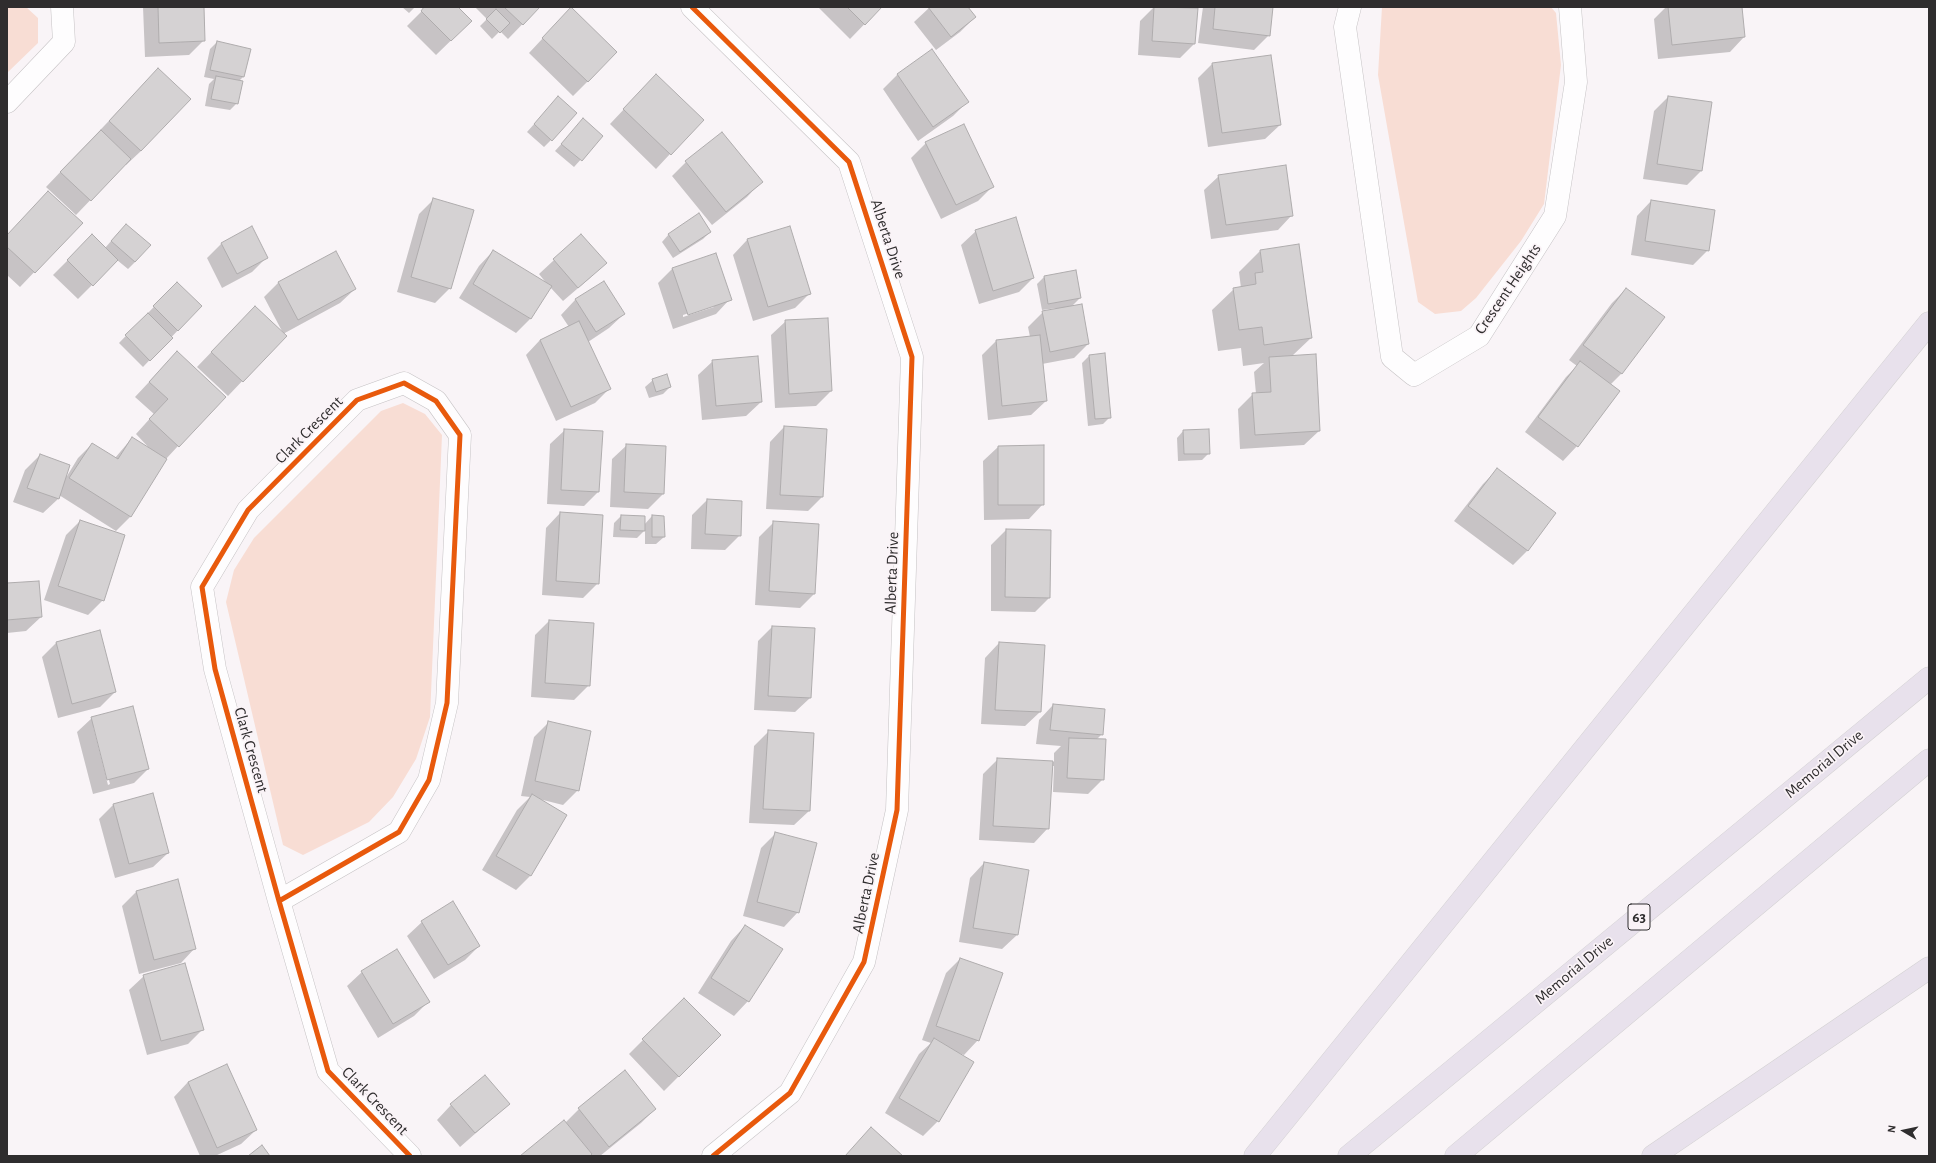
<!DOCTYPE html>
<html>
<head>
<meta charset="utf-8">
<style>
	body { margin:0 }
	#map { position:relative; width:1936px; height:1163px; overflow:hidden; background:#f9f4f7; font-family:"Alegreya Sans",sans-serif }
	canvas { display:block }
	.frame { position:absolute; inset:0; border:8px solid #2f2d2e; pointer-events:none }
	.north { position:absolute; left:1884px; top:1111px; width:40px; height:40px; -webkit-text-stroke:3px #faf3f7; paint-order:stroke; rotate:279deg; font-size:11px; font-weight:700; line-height:16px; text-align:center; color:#2f2d2e }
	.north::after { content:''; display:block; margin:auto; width:14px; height:18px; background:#2f2d2e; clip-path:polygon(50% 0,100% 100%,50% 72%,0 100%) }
</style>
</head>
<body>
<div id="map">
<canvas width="1936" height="1163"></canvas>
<div class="frame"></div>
<div class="north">N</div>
</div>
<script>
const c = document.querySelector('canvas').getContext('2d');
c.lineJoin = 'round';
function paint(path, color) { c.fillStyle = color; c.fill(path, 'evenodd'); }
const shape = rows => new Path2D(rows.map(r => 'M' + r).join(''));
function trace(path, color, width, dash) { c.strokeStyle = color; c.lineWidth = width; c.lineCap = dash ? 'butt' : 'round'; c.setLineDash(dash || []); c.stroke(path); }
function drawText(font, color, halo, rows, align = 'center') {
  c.font = font + ' "Alegreya Sans",sans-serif'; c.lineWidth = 3.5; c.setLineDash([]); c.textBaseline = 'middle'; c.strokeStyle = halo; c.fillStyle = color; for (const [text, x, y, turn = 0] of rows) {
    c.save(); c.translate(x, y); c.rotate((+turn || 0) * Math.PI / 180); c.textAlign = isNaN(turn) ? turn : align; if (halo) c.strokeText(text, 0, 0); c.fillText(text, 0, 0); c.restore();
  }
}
const green = shape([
	[7,7,26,7,38,18,38,43,7,73],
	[1382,7,1551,7,1556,13,1561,65,1544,204,1521,241,1476,298,1461,311,1435,314,1418,302,1378,75],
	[403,403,425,414,442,435,430,717,416,759,393,797,369,822,303,855,283,845,226,602,234,570,254,538,381,411]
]);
const shadow = shape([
	[143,7,203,7,204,40,189,55,145,57],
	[402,7,415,7,409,13],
	[426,7,457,7,471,21,436,55,407,26],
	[475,7,539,7,508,39,500,31,492,39,480,26,487,19],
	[818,7,881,7,850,39],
	[930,7,967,7,975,17,960,32,936,50,914,22],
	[1154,7,1197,9,1194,44,1180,58,1138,55,1140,21],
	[1203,7,1272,7,1269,35,1254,50,1198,43],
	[1666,7,1741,7,1744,37,1730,52,1658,59,1654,19],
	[557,23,588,81,573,96,529,53],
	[217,42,250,50,243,77,239,81,237,103,230,110,205,106,209,84,214,79,204,77,210,49],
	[931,51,967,102,953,116,918,141,883,89,897,75],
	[1212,64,1280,125,1265,139,1208,147,1198,78],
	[144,84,141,151,126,165,125,164,76,215,46,187],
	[642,90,670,154,656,169,610,124],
	[1668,97,1701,171,1687,185,1643,179,1654,111],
	[551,105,551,140,544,147,527,132],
	[583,120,602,136,574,167,555,151],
	[926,143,993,186,978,201,941,219,911,158],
	[686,162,761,182,747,197,712,225,672,176],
	[1219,176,1292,215,1278,230,1211,239,1204,190],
	[434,199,450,288,435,303,397,292,419,214],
	[1651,201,1708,250,1693,265,1631,255,1637,216],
	[81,223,20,287,7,275,7,236],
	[789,227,809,294,795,308,753,321,733,255,747,240],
	[976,231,1033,278,1019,292,979,304,961,245],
	[119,232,135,262,128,269,117,260,78,299,53,275,92,236,105,248],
	[710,232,703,239,673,258,662,242,669,234],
	[581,235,591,277,563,301,550,287,530,319,516,333,459,298,479,266,493,251,547,284,539,274],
	[221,244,267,257,252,272,222,288,207,258],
	[1260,251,1311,338,1292,356,1319,431,1304,445,1240,449,1238,409,1253,394,1256,394,1254,372,1264,363,1243,366,1241,348,1218,351,1212,310,1234,289,1241,288,1239,272],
	[335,252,355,289,340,303,283,334,285,336,228,396,197,367,241,321,283,333,264,297,278,283],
	[672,269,730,299,716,314,673,329,658,283],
	[714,305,714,307,683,317,683,315],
	[1075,271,1080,298,1071,307,1088,344,1074,358,1042,364,1046,401,1031,415,988,420,982,355,996,341,1030,337,1028,327,1043,312,1057,310,1057,308,1042,310,1037,284,1044,277],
	[604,282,624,314,609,328,588,342,609,389,595,403,556,421,526,355,540,340,569,327,561,315,575,300],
	[177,283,201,306,143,367,119,343],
	[1626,289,1664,317,1621,374,1610,385,1619,391,1577,446,1563,461,1525,432,1566,377,1577,366,1569,360,1612,303],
	[786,321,831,391,816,406,775,408,771,335],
	[1089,356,1110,417,1103,424,1088,426,1082,363],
	[713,361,761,402,746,416,702,420,698,375],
	[163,367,178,446,166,459,130,517,116,531,59,495,58,499,43,513,13,502,25,470,40,455,67,476,78,458,92,444,115,458,132,438,151,450,136,434,154,414,135,397],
	[653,380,670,387,663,394,649,398,645,387],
	[784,427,822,497,808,511,766,509,770,442],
	[565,430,598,492,584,506,547,504,550,444],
	[1184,430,1209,453,1202,460,1178,461,1177,438],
	[627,445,665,447,663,494,648,509,610,507,612,459],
	[998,447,1043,504,1029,519,984,520,983,461],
	[1497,470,1555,513,1527,551,1513,565,1454,521,1483,484],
	[707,500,740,535,725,550,691,549,692,515],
	[560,513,598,583,583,598,542,595,546,528],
	[621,516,644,525,652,516,664,537,656,544,645,544,645,530,637,538,613,537,614,523],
	[80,521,103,600,88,615,44,600,66,535],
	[774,522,814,594,800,608,755,605,759,537],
	[1006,530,1049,598,1035,612,991,611,991,545],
	[7,584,41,617,26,631,7,633],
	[549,621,589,685,574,700,531,697,535,635],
	[772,627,810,698,795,712,754,710,758,641],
	[99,632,115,692,100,707,58,718,42,657,56,643],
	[999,643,1040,712,1025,726,981,724,985,658],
	[1053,705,1102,734,1097,739,1103,779,1088,794,1053,792,1054,766,1052,766,1048,828,1034,843,979,840,983,774,998,759,1054,762,1054,753,1061,746,1036,744,1039,720],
	[92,718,148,769,134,783,93,794,77,732],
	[93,726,95,726,110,784,108,785],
	[548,723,578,790,563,805,539,799,566,815,530,876,516,890,482,870,517,810,530,797,521,796,534,737],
	[769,731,809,811,794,825,749,823,754,746],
	[114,804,168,853,153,867,115,878,99,819],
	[776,833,798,912,784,927,743,916,761,848],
	[984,863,1027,871,1017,935,1002,949,959,942,970,878],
	[178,881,195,948,181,963,139,974,122,906,136,892],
	[422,922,479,946,465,960,434,979,407,936],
	[745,926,748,1001,734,1016,698,993,731,941],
	[960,959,978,1040,964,1055,958,1053,938,1121,923,1136,885,1113,919,1054,931,1043,922,1040,946,973],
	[362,972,428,1002,414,1016,378,1038,347,986],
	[144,976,203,1029,188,1044,147,1055,129,990],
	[684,999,720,1035,664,1091,629,1054],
	[625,1072,655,1109,641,1123,600,1156,522,1156,565,1123,579,1109],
	[188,1082,256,1130,241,1144,215,1156,200,1156,174,1097],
	[509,1104,460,1147,437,1120,451,1105]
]);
const building = shape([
	[158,7,204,7,205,41,159,43,158,7],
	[424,7,458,7,472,21,451,41,421,11,424,7],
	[504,7,540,7,523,25,504,7],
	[571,7,617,52,588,82,542,38,571,7],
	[847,7,882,7,865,25,847,7],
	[928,7,968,7,976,17,951,37,928,7],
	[1154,7,1198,8,1195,44,1152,41,1154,7],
	[1215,7,1273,7,1270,36,1213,29,1215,7],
	[1668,7,1742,7,1745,37,1672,45,1668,7],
	[496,9,510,23,500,33,486,19,496,9],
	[217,41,251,49,244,77,210,70,217,41],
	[932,49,969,102,933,127,897,74,932,49],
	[1271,55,1281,125,1222,133,1212,63,1271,55],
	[158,68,191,99,141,151,109,121,158,68],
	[656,74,704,120,671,155,623,109,656,74],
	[216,76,243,81,238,104,211,99,216,76],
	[558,96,577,113,552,141,534,124,558,96],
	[1668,96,1712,102,1702,171,1657,164,1668,96],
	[583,118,603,136,582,161,561,144,583,118],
	[964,124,994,187,956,205,925,142,964,124],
	[101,130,131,159,91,201,60,172,101,130],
	[722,132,763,182,726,212,685,161,722,132],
	[1286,165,1293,216,1226,225,1218,175,1286,165],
	[48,191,83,223,35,273,7,247,7,235,48,191],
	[433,198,474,210,451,289,411,277,433,198],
	[1651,200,1715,210,1709,251,1645,241,1651,200],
	[699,213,711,232,680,252,668,234,699,213],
	[1016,217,1034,278,993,291,975,230,1016,217],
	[126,224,151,245,135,262,111,241,126,224],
	[252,226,268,258,237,274,221,243,252,226],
	[790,226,811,294,768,307,747,239,790,226],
	[92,234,118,260,93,286,67,260,92,234],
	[581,234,607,263,578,288,553,259,581,234],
	[1299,244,1312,338,1264,345,1262,327,1239,330,1233,288,1256,284,1255,273,1263,272,1260,250,1299,244],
	[493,250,552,286,531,319,473,284,493,250],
	[336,251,356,289,298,320,278,282,336,251],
	[716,253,732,300,688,315,672,268,716,253],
	[1076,270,1081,298,1048,304,1044,276,1076,270],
	[604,281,625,314,596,332,575,299,604,281],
	[177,282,202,306,178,331,153,306,177,282],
	[1626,288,1665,317,1622,374,1583,345,1626,288],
	[1082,304,1089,344,1050,352,1042,311,1082,304],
	[255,306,287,336,243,382,211,352,255,306],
	[148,313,173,338,150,361,125,335,148,313],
	[828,318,832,391,789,394,785,320,828,318],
	[579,321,611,389,571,407,540,340,579,321],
	[1040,335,1047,401,1002,406,996,340,1040,335],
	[177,351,226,397,179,447,149,419,168,399,149,382,177,351],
	[1105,353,1111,418,1095,419,1089,355,1105,353],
	[1316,354,1320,431,1255,435,1252,393,1271,392,1269,357,1316,354],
	[758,356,762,402,716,406,712,360,758,356],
	[1580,361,1620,391,1578,447,1538,417,1580,361],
	[667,374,671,387,656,392,652,379,667,374],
	[784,426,827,429,823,497,780,495,784,426],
	[564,429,603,431,599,492,561,490,564,429],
	[1209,429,1210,454,1184,454,1183,430,1209,429],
	[132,437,167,459,131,517,69,478,92,443,118,459,132,437],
	[626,444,666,446,664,494,624,492,626,444],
	[1044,445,1044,505,998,505,998,446,1044,445],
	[40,454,70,465,59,499,27,488,40,454],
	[1497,468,1556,513,1528,551,1468,506,1497,468],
	[707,499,742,501,741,536,705,534,707,499],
	[560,512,603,515,599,584,556,581,560,512],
	[621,515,645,516,645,531,620,530,621,515],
	[652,515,664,516,665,537,652,537,652,515],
	[80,520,125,535,104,601,58,586,80,520],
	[773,521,819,524,815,594,769,591,773,521],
	[1006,529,1051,530,1050,598,1005,597,1006,529],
	[39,581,42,617,7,620,7,583,39,581],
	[549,620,594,623,590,686,545,683,549,620],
	[772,626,815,628,811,698,768,696,772,626],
	[100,630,116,692,72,704,56,642,100,630],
	[999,642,1045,645,1041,712,995,710,999,642],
	[1053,704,1105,709,1103,735,1050,730,1053,704],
	[133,706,149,769,107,780,91,717,133,706],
	[548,721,591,731,579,791,535,781,548,721],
	[768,730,814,733,810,811,763,809,768,730],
	[1069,738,1106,739,1104,780,1067,778,1069,738],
	[997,758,1053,761,1049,829,993,826,997,758],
	[153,793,169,853,129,864,113,804,153,793],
	[532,794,567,815,531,876,496,856,532,794],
	[775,832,817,843,799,913,757,902,775,832],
	[984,862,1029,870,1018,935,973,928,984,862],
	[178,879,196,949,154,960,136,891,178,879],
	[453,901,480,946,448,965,421,921,453,901],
	[745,925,783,949,749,1002,711,978,745,925],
	[397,949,430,1002,393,1024,361,971,397,949],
	[960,958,1003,973,979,1041,936,1026,960,958],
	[185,963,204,1030,161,1041,143,975,185,963],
	[684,998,721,1035,679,1077,642,1039,684,998],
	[934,1038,974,1062,939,1122,899,1098,934,1038],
	[227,1064,257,1130,217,1148,188,1082,227,1064],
	[625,1070,656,1109,609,1147,578,1108,625,1070],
	[485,1075,510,1104,475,1133,450,1104,485,1075],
	[564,1120,592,1154,590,1156,520,1156,564,1120],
	[871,1127,903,1156,845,1156,871,1127],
	[262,1145,270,1156,248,1156,262,1145]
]);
const minor = shape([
	[692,7,849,162,912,357,897,810,864,962,790,1093,713,1156],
	[1350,7,1345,27,1392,357,1414,375,1479,336,1555,216,1576,82,1570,7],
	[7,102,64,42,62,7],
	[279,901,399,832,429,780,447,703,460,435,436,401,404,383,357,400,248,510,202,587,215,669,279,901,328,1071,410,1156]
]);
const highway = shape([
	[1255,1156,1929,323],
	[1349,1156,1929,678],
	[1456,1156,1929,760],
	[1653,1156,1929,968]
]);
const cycleway = shape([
	[692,7,849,162,912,357,897,810,864,962,790,1093,713,1156],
	[279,901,399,832,429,780,447,703,460,435,436,401,404,383,357,400,248,510,202,587,215,669,279,901,328,1071,410,1156]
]);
const shields = [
	[1639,917,22]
];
const shieldNames = [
	["63",1639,917]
];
const streetNames = [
	["Alberta Drive",888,239,72],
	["Crescent Heights",1508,289,-56],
	["Clark Crescent",309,430,-45],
	["Alberta Drive",892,573,-88],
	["Clark Crescent",251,750,74],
	["Memorial Drive",1824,764,-40],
	["Alberta Drive",866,893,-78],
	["Memorial Drive",1574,970,-40],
	["Clark Crescent",375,1101,46]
];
paint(green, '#f8ddd4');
paint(shadow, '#0003');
paint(building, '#d5d2d3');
trace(building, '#afacad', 1);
trace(minor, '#c5c2c4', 23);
trace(highway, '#d3d1d2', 23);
trace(minor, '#fefdfe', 22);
trace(highway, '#e8e1ec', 22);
trace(cycleway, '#e8590c', 5);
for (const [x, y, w] of shields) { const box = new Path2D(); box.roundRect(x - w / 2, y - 13, w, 26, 3); c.fillStyle = '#faf3f7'; c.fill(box); trace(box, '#2f2d2e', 1); }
drawText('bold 15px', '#2f2d2e', null, shieldNames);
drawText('16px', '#2f2d2e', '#faf3f7', streetNames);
</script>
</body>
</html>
